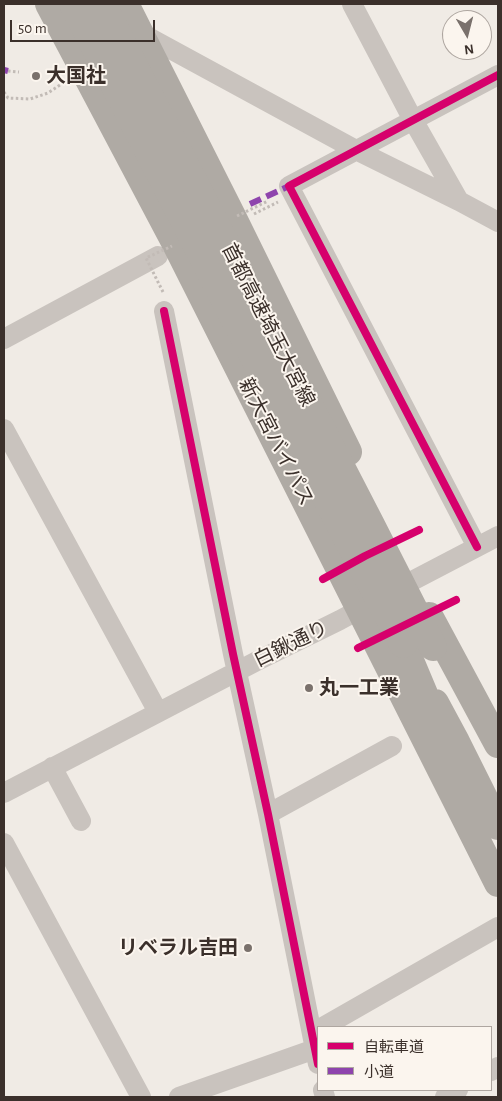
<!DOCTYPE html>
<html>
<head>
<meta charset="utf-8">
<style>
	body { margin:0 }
	#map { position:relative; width:502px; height:1101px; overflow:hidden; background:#f0ebe5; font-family:"Alegreya Sans","Noto Sans JP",sans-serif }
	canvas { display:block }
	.frame { position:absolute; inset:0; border:5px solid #3b302b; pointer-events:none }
	.legend { position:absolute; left:317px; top:1026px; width:175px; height:65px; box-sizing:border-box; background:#fbf5ee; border:1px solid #aea6a0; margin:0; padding:6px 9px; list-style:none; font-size:15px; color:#3b302b }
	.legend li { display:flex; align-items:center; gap:10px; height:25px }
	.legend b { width:25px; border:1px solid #aea6a0 }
	.north { position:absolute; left:442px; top:10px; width:50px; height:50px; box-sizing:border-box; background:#fbf5ee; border:1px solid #aea6a0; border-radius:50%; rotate:172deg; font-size:14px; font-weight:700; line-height:20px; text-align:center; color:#3b302b }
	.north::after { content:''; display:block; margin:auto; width:18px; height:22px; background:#7a716c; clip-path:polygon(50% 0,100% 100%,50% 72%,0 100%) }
	.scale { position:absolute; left:10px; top:20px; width:145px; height:22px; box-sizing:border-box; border:2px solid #3b302b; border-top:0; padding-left:6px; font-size:15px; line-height:18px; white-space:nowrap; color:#3b302b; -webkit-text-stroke:4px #fbf5ee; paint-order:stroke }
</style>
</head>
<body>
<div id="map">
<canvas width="502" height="1101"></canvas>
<div class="frame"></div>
<ul class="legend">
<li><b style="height:6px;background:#d6006c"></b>自転車道</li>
<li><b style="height:6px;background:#8e44ad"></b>小道</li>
</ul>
<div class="north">N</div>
<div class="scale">50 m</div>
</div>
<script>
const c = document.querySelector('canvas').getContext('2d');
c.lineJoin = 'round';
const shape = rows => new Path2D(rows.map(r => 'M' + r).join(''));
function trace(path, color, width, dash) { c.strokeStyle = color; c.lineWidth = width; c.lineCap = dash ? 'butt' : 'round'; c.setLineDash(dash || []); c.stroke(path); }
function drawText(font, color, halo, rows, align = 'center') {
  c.font = font + ' "Alegreya Sans","Noto Sans JP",sans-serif'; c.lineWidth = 4; c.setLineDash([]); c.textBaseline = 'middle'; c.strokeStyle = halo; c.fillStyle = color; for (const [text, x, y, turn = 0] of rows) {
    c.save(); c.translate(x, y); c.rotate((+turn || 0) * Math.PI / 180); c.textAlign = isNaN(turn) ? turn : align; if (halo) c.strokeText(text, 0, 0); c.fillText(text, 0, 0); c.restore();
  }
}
const path = shape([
	[8,71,19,72],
	[4,92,8,98,30,99,48,93,66,81],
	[254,214,278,202]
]);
const minor = shape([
	[352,4,413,120,459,201],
	[139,32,356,150,459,201,498,222],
	[164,311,233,654,268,814,318,1064],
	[4,339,158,256],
	[4,429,158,712],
	[477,547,289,186,498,75],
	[52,767,81,821],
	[4,793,257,661,340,620,412,581,498,536],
	[268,814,392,746],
	[4,843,141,1097],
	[323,1027,498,927],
	[491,1071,498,1067],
	[323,1090,325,1097],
	[179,1097,315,1049],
	[445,1097,458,1090]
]);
const highway = shape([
	[49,4,177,246,498,883],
	[125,4,232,216,348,452],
	[429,616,498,744],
	[403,644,437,725],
	[435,703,456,742,498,826]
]);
const pathBridge = shape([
	[237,216,268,201],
	[163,292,146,258,172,246]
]);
const highwayBridge = shape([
	[73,4,347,538,403,644],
	[102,4,371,525,433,647]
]);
const quiet = shape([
	[4,70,8,71],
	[250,204,289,186]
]);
const cycleway = shape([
	[164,311,233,654,268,814,318,1064],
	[477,547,289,186,498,75],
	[323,579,365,556,419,530],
	[358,648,456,600]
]);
const markers = [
	[36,76,5,"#7a716c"],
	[309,688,5,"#7a716c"],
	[248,948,5,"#7a716c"]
];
const poiNames = [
	["大国社",46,76],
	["丸一工業",319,688],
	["リベラル吉田",238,948,"right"]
];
const streetNames = [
	["首都高速埼玉大宮線",268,325,63],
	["新大宮バイパス",276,442,63],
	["白鍬通り",291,644,-26]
];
trace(path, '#c2bbb6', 3, [2.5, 2.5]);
trace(minor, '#c9c3be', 20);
trace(highway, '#afaaa4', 28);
trace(pathBridge, '#c2bbb6', 3, [2.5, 2.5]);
trace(highwayBridge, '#afaaa4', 28);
trace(quiet, '#8e44ad', 6, [12, 6]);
trace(cycleway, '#d6006c', 8);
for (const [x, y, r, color] of markers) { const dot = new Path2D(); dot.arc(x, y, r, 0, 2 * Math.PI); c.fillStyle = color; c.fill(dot); trace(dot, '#fbf5ee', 2); }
drawText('bold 20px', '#3b302b', '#fbf5ee', poiNames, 'left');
drawText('20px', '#3b302b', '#fbf5ee', streetNames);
</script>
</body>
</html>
